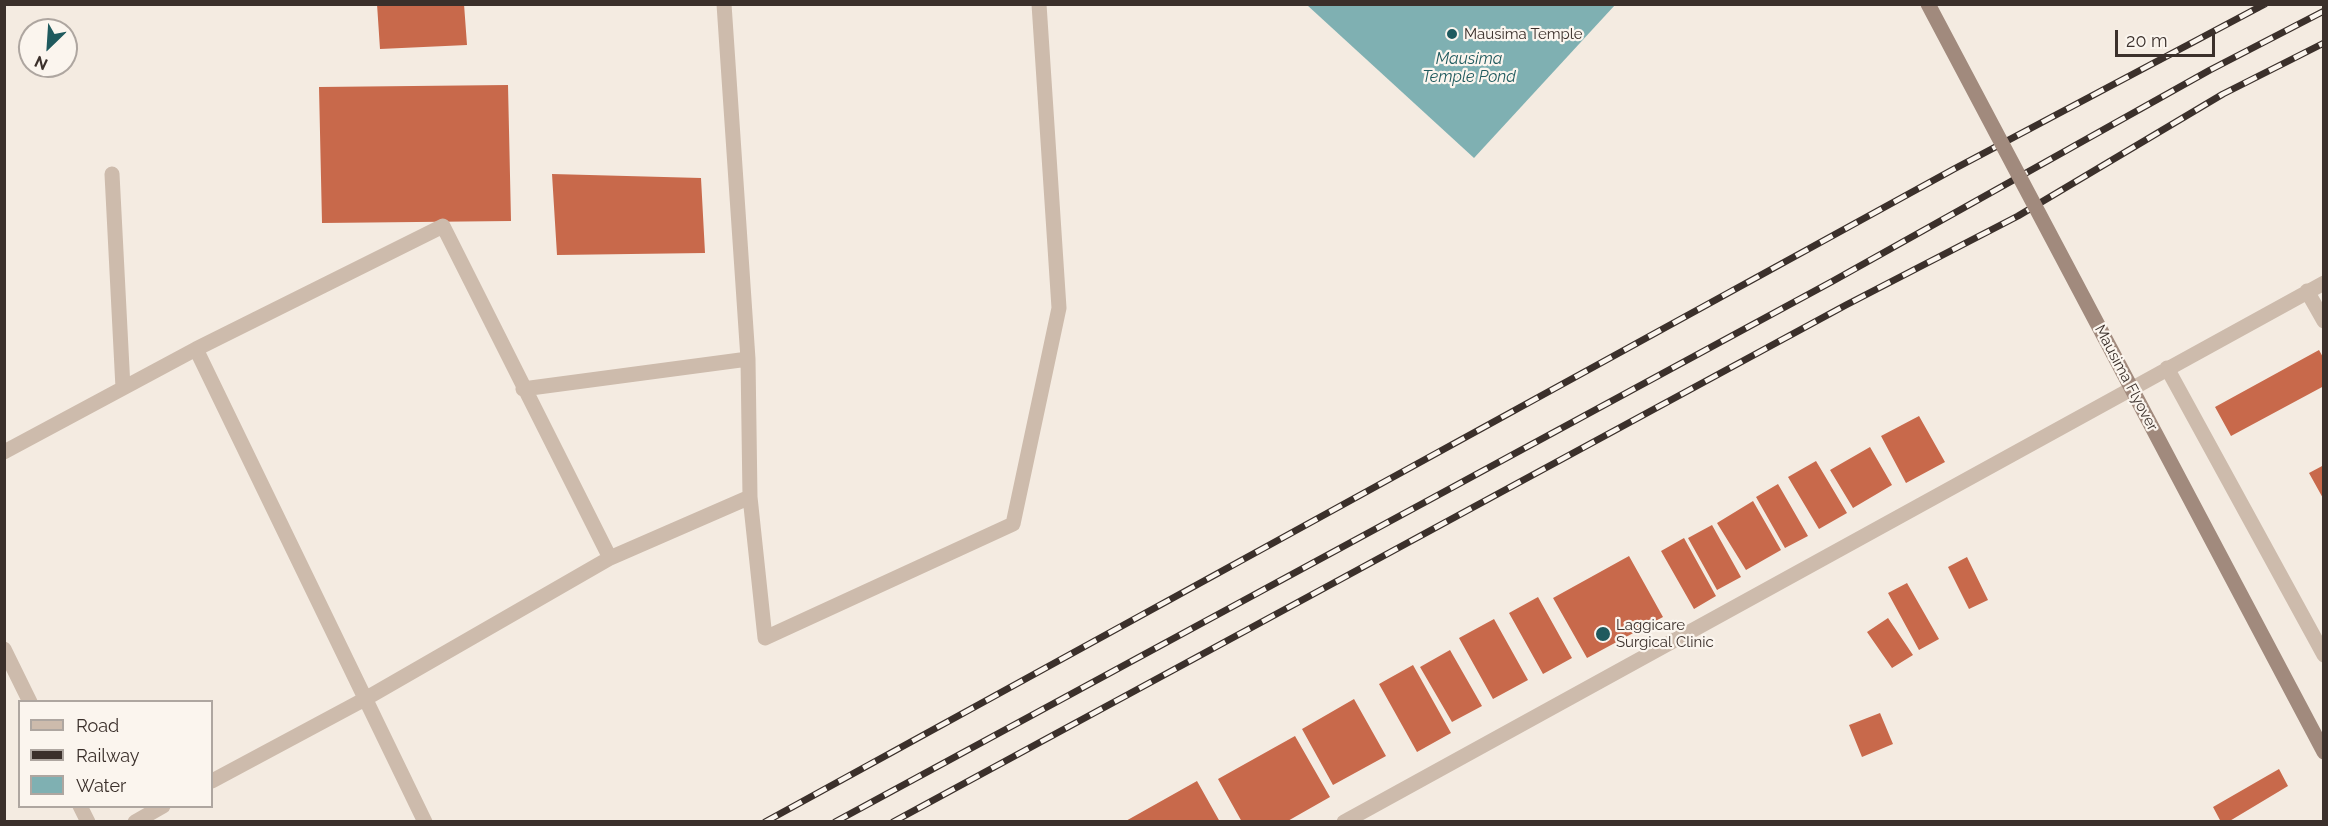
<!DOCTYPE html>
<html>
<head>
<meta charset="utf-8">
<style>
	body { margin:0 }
	#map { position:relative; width:2328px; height:826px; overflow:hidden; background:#f4ebe1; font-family:Raleway,sans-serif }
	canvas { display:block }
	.frame { position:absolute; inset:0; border:6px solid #3b302b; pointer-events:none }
	.legend { position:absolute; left:18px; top:700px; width:195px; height:108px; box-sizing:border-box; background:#fbf5ee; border:2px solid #aea6a0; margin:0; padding:8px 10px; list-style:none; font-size:18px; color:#3b302b }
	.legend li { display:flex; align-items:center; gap:12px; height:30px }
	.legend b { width:30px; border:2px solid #aea6a0 }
	.north { position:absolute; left:18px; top:18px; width:60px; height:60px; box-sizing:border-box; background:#fbf5ee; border:2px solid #aea6a0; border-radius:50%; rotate:205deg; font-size:16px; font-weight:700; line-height:24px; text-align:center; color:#3b302b }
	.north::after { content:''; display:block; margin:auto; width:21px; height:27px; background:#1f5a5e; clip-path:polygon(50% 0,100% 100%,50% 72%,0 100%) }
	.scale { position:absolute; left:2115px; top:30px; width:100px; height:27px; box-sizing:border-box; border:3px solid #3b302b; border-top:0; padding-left:8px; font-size:18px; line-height:21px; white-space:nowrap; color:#3b302b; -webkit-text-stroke:4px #fbf5ee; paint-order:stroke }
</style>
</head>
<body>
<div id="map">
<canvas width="2328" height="826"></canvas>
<div class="frame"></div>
<ul class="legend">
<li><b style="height:8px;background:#cdbbac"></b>Road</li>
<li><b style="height:8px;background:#3b302b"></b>Railway</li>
<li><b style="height:16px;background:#7fb0b2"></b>Water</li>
</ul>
<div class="north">N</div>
<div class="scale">20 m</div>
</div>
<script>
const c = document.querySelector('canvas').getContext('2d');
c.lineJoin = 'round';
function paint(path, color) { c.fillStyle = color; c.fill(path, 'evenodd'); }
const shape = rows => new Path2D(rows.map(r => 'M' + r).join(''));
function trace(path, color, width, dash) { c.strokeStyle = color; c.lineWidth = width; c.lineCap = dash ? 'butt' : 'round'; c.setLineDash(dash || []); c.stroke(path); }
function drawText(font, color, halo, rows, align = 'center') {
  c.font = font + ' Raleway,sans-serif'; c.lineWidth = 4.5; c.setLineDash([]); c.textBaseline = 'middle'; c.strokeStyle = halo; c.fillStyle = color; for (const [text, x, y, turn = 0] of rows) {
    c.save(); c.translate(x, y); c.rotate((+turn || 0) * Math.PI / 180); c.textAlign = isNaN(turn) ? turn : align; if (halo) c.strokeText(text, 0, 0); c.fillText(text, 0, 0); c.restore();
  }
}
const water = shape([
	[1307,5,1615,5,1474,158]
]);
const building = shape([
	[377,4,464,4,467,45,380,49],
	[508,85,511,221,322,223,319,87],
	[552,174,701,178,705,253,557,255],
	[2319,350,2324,359,2324,386,2231,436,2215,407],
	[1919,416,1945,462,1906,483,1881,436],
	[1870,447,1892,485,1853,508,1830,470],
	[1816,461,1847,513,1819,529,1788,477],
	[2324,465,2324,500,2309,473],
	[1778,484,1808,536,1785,548,1756,497],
	[1753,501,1781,550,1746,570,1717,523],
	[1712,525,1741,577,1717,590,1688,538],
	[1684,538,1716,596,1694,609,1661,551],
	[1629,556,1663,617,1587,658,1553,598],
	[1967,557,1988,600,1969,609,1948,567],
	[1907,583,1939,639,1919,650,1888,593],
	[1538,597,1572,658,1543,674,1509,613],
	[1888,618,1913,655,1892,668,1867,632],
	[1494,619,1528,680,1493,699,1459,638],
	[1450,650,1482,706,1452,722,1420,667],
	[1413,665,1451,733,1417,752,1379,684],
	[1354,699,1386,756,1333,785,1302,729],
	[1880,713,1893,744,1862,757,1849,725],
	[1295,736,1330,797,1286,822,1242,822,1218,779],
	[2279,769,2288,786,2228,822,2221,822,2213,807],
	[1197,781,1220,822,1124,822]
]);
const street = shape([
	[724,4,748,359,750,497,765,638,1013,524,1059,308,1039,4],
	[112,174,123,388],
	[2307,291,2324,321],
	[196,349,425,822],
	[2167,368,2324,655],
	[523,389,748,359],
	[4,452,196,349,443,226,610,558],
	[4,649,30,702],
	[212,781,365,699,610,558,750,497],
	[80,806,88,822],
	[135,822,163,806],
	[1344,822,2324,283]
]);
const rail = shape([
	[765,822,1954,169,2265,4],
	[835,822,1833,281,2210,70,2324,11],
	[893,822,1846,305,2018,216,2223,94,2324,43]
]);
const secondaryBridge = shape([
	[1928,4,2324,752]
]);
const markers = [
	[1452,34,6,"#1f5a5e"],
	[1603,634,8,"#1f5a5e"]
];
const poiNames = [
	["Mausima Temple",1464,34],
	["Laggicare",1616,625],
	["Surgical Clinic",1616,642]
];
const streetNames = [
	["Mausima Flyover",2126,378,62]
];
const waterNames = [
	["Mausima",1469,59],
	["Temple Pond",1469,77]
];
paint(water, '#7fb0b2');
paint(building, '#c8694b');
trace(street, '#cdbbac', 15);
trace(rail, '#3b302b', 7);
trace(rail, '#fbf5ee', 4.5, [14]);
trace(secondaryBridge, '#a18a7d', 15);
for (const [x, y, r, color] of markers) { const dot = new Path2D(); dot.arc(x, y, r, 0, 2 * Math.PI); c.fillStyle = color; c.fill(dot); trace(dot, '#fbf5ee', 2); }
drawText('15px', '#3b302b', '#fbf5ee', poiNames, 'left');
drawText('15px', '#3b302b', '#fbf5ee', streetNames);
drawText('italic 16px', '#1f5a5e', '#fbf5ee', waterNames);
</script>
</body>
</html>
